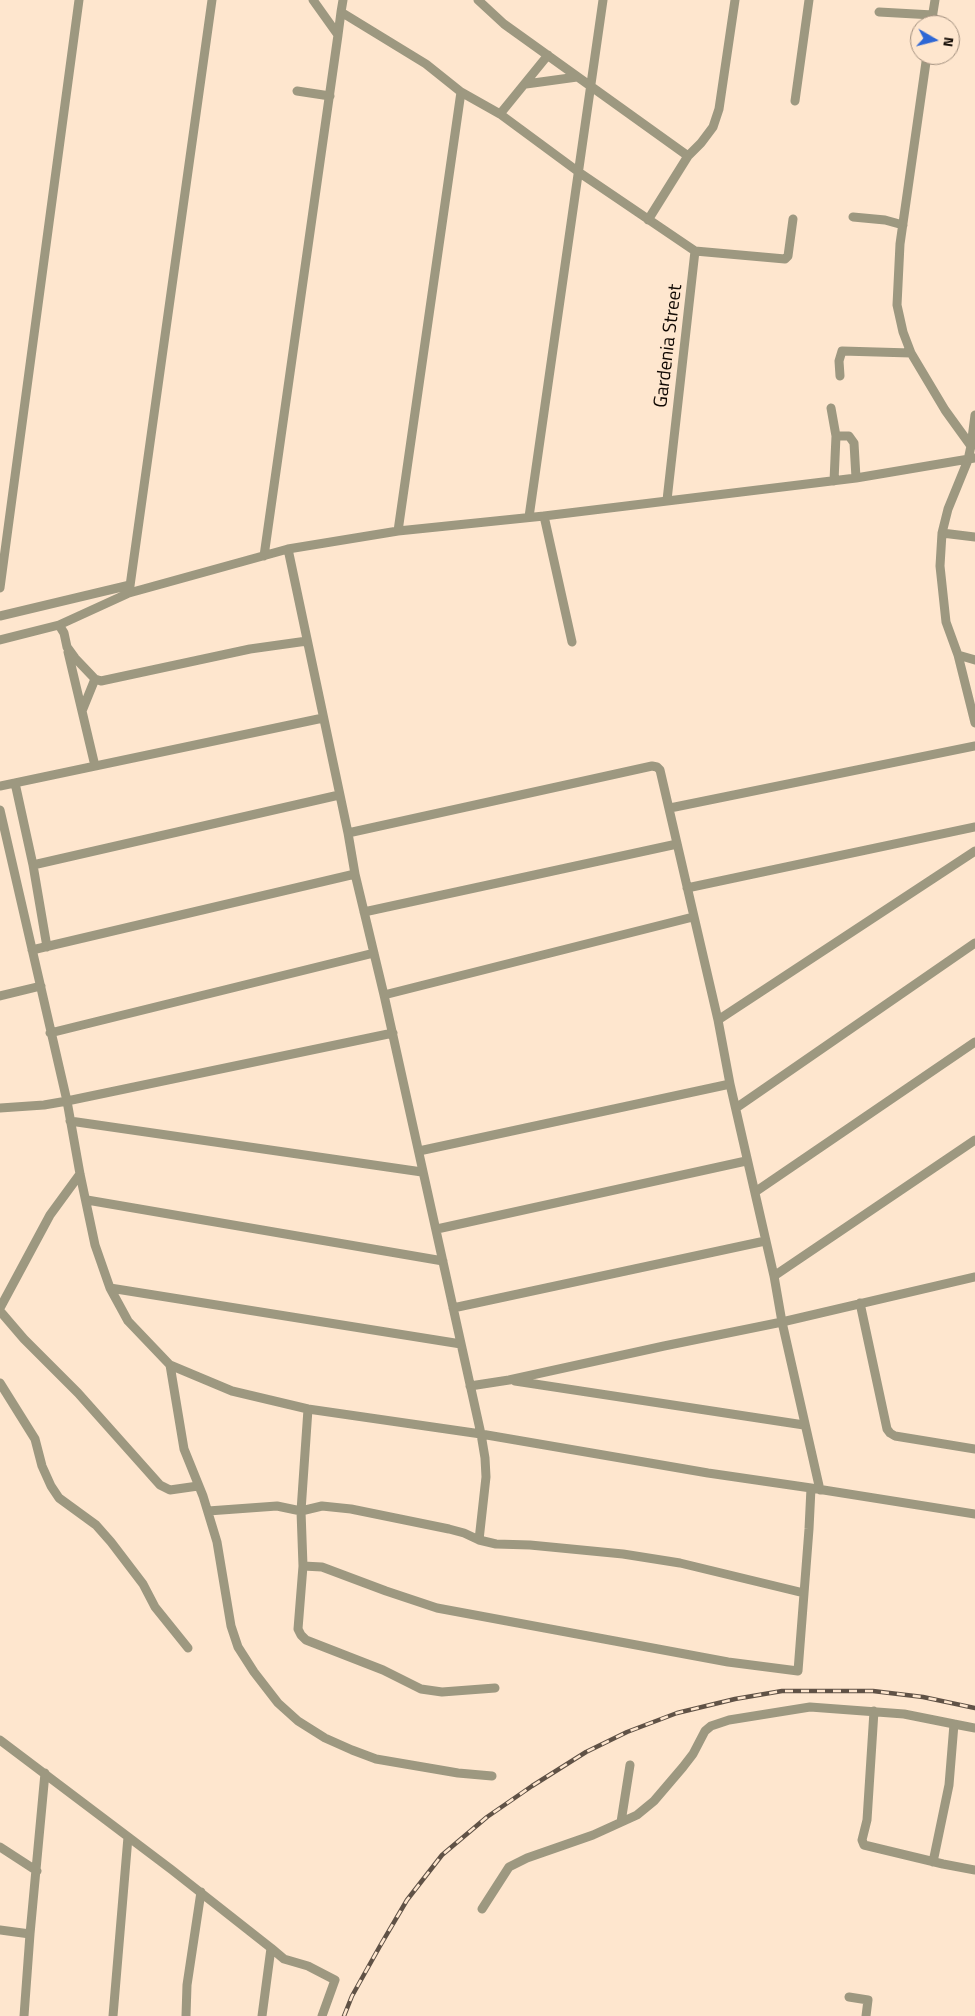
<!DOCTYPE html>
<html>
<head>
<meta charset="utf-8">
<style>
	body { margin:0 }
	#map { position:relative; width:975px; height:2016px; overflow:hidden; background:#fee6ce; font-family:"Titillium Web",sans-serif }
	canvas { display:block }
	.north { position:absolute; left:910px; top:15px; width:50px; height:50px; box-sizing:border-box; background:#fee6ce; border:1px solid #a08e7d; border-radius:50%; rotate:98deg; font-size:14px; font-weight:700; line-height:20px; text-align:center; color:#120a04 }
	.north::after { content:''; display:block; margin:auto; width:18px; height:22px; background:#2e67d5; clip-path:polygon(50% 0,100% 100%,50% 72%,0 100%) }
</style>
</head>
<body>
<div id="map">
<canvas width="975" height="2016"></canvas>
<div class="north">N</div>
</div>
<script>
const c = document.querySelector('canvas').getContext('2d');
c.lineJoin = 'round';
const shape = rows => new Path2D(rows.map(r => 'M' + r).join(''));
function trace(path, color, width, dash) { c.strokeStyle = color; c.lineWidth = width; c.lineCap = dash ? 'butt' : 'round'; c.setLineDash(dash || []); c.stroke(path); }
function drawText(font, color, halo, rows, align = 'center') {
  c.font = font + ' "Titillium Web",sans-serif'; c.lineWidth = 5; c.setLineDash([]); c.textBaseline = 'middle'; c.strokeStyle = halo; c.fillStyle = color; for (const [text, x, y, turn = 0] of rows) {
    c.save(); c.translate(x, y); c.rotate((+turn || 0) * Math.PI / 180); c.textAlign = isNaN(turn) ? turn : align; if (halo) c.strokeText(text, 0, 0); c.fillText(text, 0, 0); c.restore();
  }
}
const minor = shape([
	[313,0,338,35,341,12,426,64,461,92,500,114,580,173,695,251,667,500],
	[478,0,504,24,688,156,701,143,713,127,719,109,735,0],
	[341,12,343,0],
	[879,12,933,15],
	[931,25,935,0],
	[927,55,900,244,897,305,903,332,911,353,945,410,971,446,968,460,948,509,942,533,940,566,946,622,958,655,975,723],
	[526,84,577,77],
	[297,91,330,96],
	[795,101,809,0],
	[500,114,548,55],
	[853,217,885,220,903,225],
	[648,220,688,156],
	[695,251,785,259,788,256,793,219],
	[840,376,839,361,842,351,911,353],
	[831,408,836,436,834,481],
	[836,436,849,436,854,443,856,478],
	[971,446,975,415],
	[544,516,572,642],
	[529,517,603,0],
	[398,531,461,92],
	[942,533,975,537],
	[288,549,348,833,355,874,384,995,481,1434,485,1458,486,1477,479,1540],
	[264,556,338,35],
	[0,588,79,0],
	[129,593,212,0],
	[0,616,130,585],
	[59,625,64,633,67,647,75,658,95,679,101,681,250,649,307,641],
	[0,640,59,625,129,593,288,549,398,531,544,516,856,478,975,458],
	[68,652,95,766],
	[958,655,975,660],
	[82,711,95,679],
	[15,783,33,865,47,947],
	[0,786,323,718],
	[670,808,975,746],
	[0,810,67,1101,80,1174,95,1245,110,1288,128,1321,170,1365,232,1391,308,1409,481,1434,708,1473,811,1488,975,1514],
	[348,833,652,766,657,767,660,770,718,1020,730,1084,774,1276,782,1322,820,1490],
	[33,865,339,795],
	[687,888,975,827],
	[364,912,677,844],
	[32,950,355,874],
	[384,995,693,917],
	[0,996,41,986],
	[718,1020,975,851],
	[50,1033,374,953],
	[0,1108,44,1105,67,1101,393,1033],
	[736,1108,975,943],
	[70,1121,422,1172],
	[419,1151,730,1084],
	[755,1192,975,1042],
	[87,1200,443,1261],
	[437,1229,746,1161],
	[774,1276,975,1140],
	[110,1288,461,1344],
	[860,1303,887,1429,890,1433,895,1436,975,1449],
	[0,1308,50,1215,80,1174],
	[453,1308,765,1241],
	[0,1311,24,1339,78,1393,160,1485,170,1490,198,1486],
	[170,1365,184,1449,203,1496,217,1542,231,1626,238,1647,254,1672,278,1703,298,1721,325,1738,352,1750,376,1759,458,1773,492,1776],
	[515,1381,804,1425],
	[0,1383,35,1439,42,1466,51,1486,59,1498,96,1525,111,1542,143,1584,155,1607,188,1648],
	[470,1386,509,1380,664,1346,782,1322,975,1277],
	[208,1511,277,1506,301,1511,308,1409],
	[303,1566,322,1567,386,1591,437,1608,728,1662,798,1671,809,1529,811,1488],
	[495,1688,442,1692,421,1689,383,1670,306,1640,301,1635,298,1629,303,1566,301,1511,322,1506,351,1509,449,1529,464,1533,479,1540,496,1544,530,1545,623,1554,680,1563,804,1593],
	[874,1711,867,1820,862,1840,864,1845,943,1864,975,1870],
	[954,1724,975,1728],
	[0,1740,172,1870,271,1948,262,2016],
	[621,1822,630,1765],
	[0,1847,37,1871],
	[482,1909,509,1867,527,1858,593,1835,637,1815,654,1801,683,1767,693,1754,705,1731,711,1726,729,1720,810,1707,904,1714,954,1724,949,1785,933,1862],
	[0,1930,30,1934],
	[271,1948,284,1959,308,1966,335,1980,322,2016],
	[849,1997,868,2000,866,2016],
	[24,2016,30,1934,45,1773],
	[113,2016,128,1837],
	[186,2016,187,1985,201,1892]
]);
const rail = shape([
	[344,2016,352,1996,380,1946,407,1900,442,1855,487,1817,532,1786,586,1752,627,1732,677,1713,735,1699,782,1691,873,1691,923,1697,975,1708]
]);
const streetNames = [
	["Gardenia Street",669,346,-83]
];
trace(minor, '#9d9880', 9);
trace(rail, '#605246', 4.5);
trace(rail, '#fee6ce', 2.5, [8]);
drawText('19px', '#120a04', '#fee6ce', streetNames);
</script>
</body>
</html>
